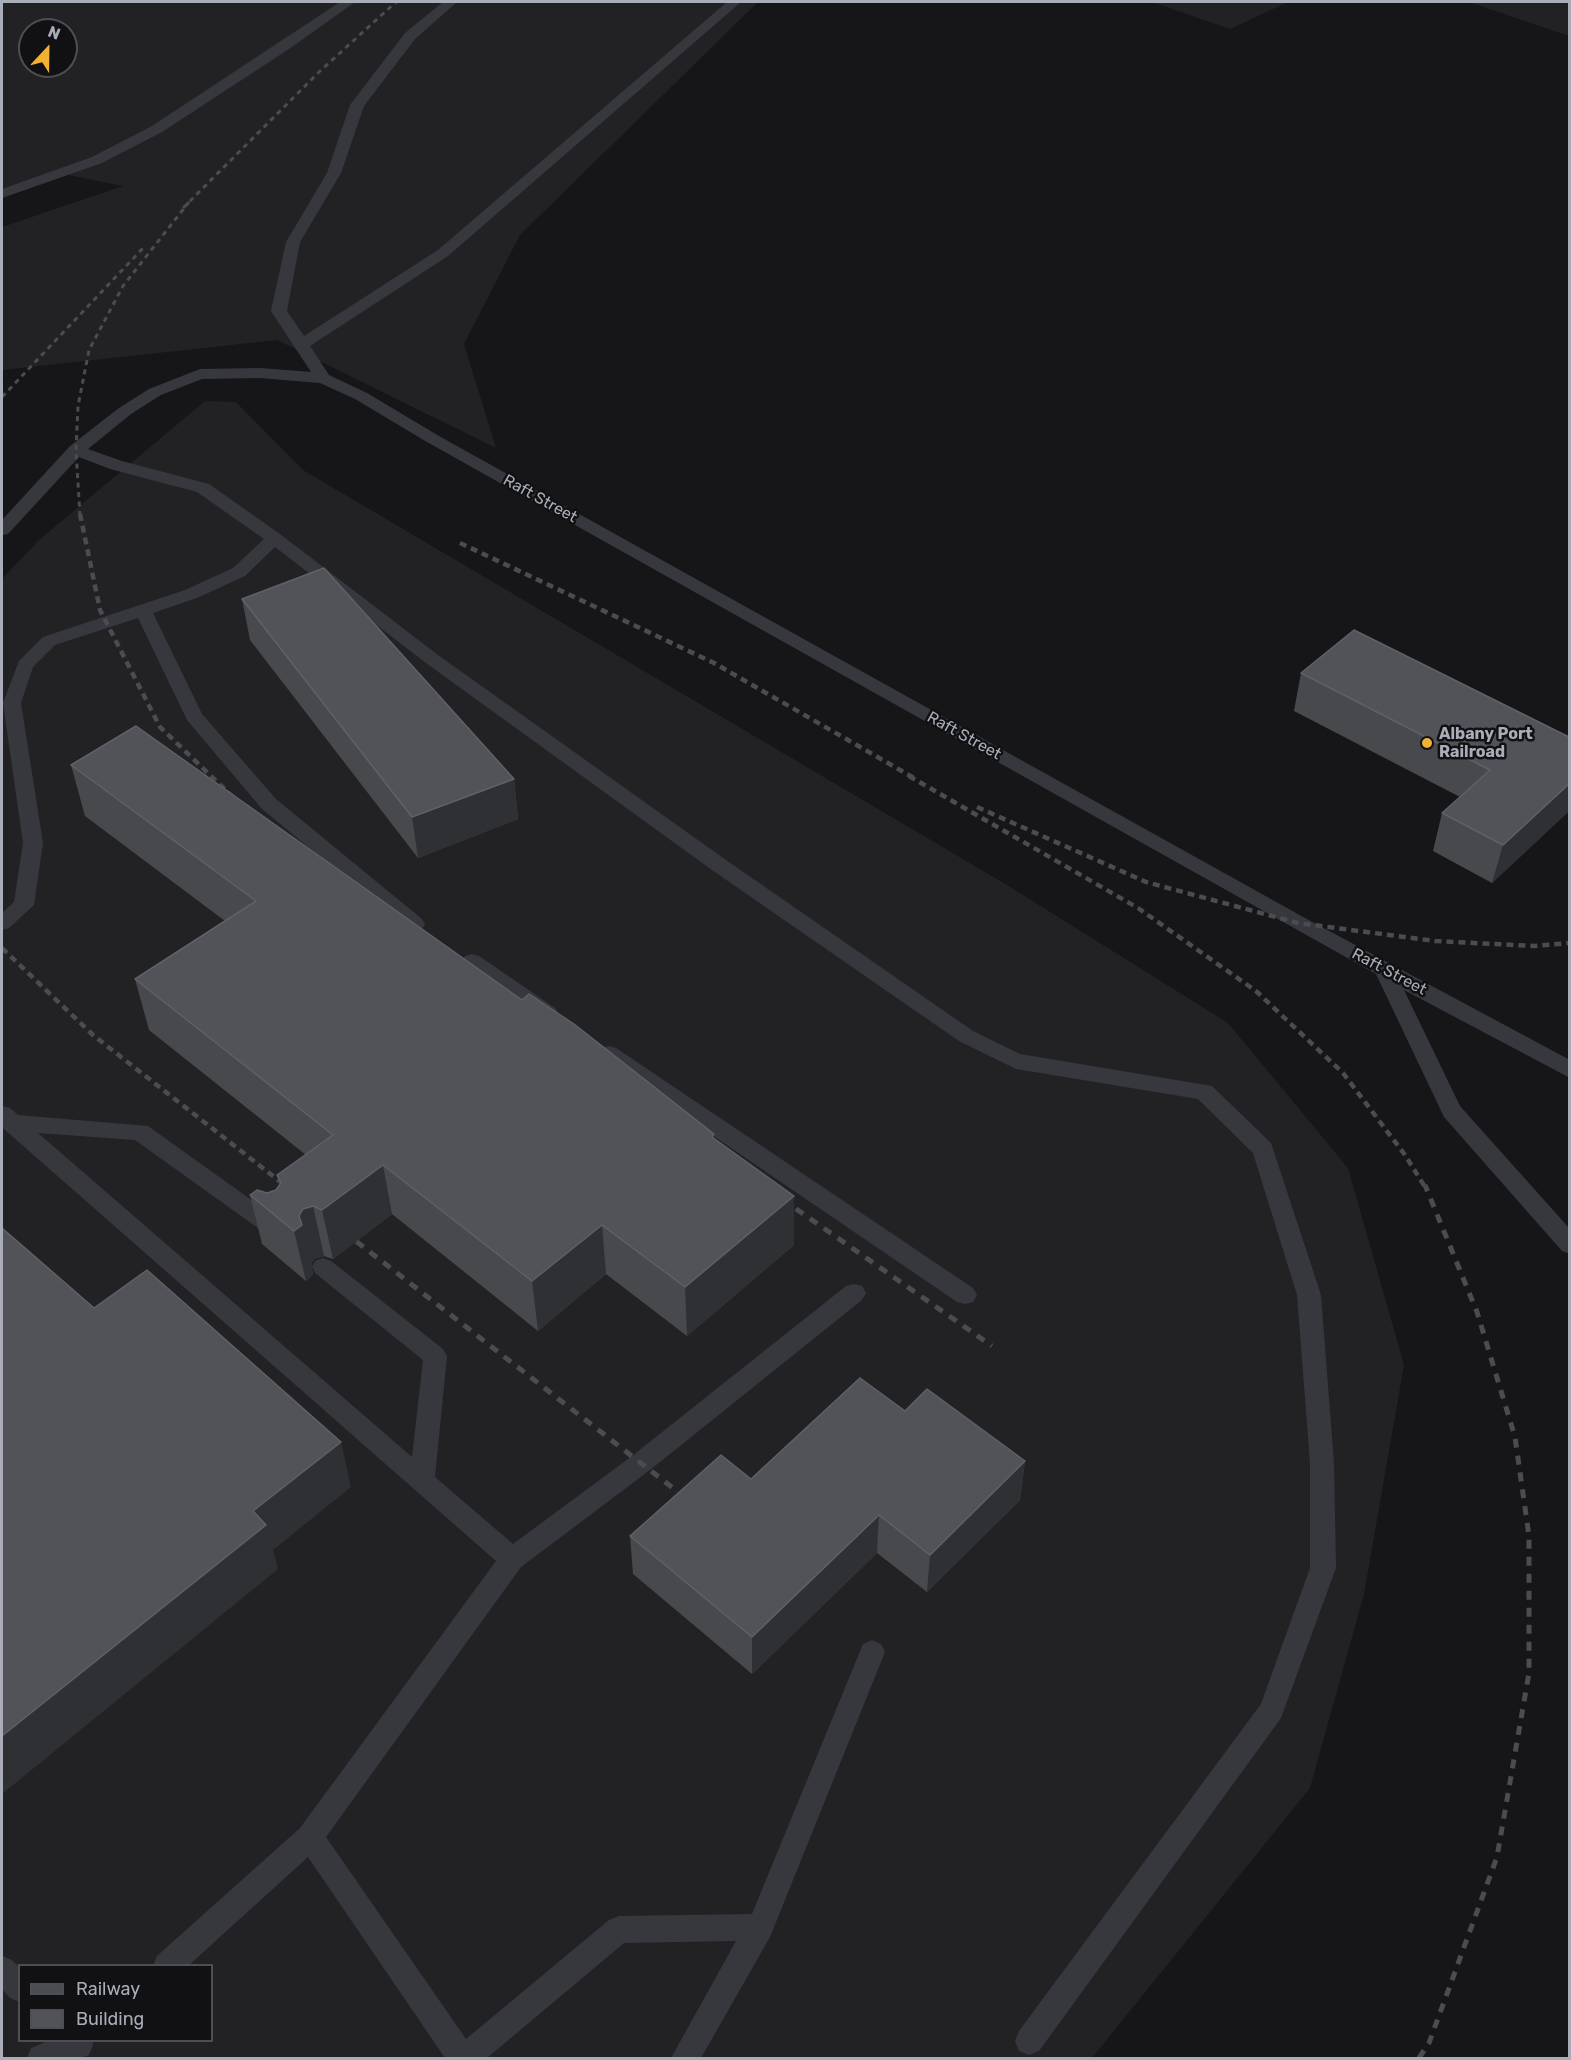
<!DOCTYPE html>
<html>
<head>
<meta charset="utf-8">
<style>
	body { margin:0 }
	#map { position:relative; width:1571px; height:2060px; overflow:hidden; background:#161618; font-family:Rubik,sans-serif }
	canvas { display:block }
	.frame { position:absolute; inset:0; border:3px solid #a8adb8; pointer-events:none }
	.legend { position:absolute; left:18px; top:1964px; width:195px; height:78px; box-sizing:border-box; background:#111113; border:2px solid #4d4f55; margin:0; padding:8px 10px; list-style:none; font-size:18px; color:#a8adb8 }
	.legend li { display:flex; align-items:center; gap:12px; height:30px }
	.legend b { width:30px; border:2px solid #4d4f55 }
	.north { position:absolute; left:18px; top:18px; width:60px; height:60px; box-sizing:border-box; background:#111113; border:2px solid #4d4f55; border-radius:50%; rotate:22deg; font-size:16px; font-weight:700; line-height:24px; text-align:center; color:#a8adb8 }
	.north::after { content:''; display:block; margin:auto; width:21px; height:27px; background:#f2b134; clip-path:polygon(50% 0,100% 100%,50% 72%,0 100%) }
</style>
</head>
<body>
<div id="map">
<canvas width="1571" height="2060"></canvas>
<div class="frame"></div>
<ul class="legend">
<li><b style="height:8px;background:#4a4c52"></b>Railway</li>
<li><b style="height:16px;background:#525359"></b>Building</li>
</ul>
<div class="north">N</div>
</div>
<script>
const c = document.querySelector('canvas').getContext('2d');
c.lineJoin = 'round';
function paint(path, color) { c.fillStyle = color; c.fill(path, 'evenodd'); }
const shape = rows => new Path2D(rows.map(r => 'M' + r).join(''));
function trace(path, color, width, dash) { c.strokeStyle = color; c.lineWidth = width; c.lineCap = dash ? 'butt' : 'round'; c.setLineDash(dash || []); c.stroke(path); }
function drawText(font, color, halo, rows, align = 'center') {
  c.font = font + ' Rubik,sans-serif'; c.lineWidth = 5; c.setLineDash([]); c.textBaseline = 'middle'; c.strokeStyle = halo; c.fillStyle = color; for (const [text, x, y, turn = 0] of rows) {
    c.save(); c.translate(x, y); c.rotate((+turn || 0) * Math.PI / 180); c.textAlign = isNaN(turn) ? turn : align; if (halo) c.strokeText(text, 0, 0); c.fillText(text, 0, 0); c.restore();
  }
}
const built = shape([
	[2,2,758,2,520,235,464,344,496,448,277,340,2,370,2,227,123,186,68,175,2,198],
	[30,30,66,30,66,66,30,66],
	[1152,2,1288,2,1230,29],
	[1469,2,1569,2,1569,36],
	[205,401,236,402,303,470,1007,885,1228,1023,1348,1168,1404,1365,1364,1594,1310,1788,1092,2058,2,2058,2,579,39,540],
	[20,1966,212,1966,212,2040,20,2040]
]);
const lane = shape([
	[340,2,355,2,289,49,162,132,102,163,2,198,2,189,92,157,152,126,340,2],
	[443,2,457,2,415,39,364,106,341,173,300,242,287,311,304,336,438,250,727,2,741,2,448,256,310,346,329,375,367,393,439,436,1305,918,1570,1060,1570,1078,1404,990,1460,1106,1570,1229,1570,1254,1562,1251,1444,1117,1376,974,427,442,355,399,320,383,260,378,202,379,161,395,131,414,88,449,122,461,209,484,280,534,438,655,726,860,973,1031,1020,1054,1212,1086,1271,1143,1321,1295,1334,1463,1336,1568,1281,1718,1039,2051,1029,2055,1019,2051,1015,2041,1019,2031,1261,1704,1310,1568,1310,1463,1297,1295,1253,1153,1198,1099,1016,1069,959,1041,712,870,426,663,275,547,245,576,197,598,153,613,202,714,276,799,422,919,425,924,422,929,415,931,408,929,262,809,187,720,138,618,55,645,33,667,21,703,43,843,34,905,9,928,2,930,2,913,14,902,23,843,3,703,19,661,43,637,185,590,233,568,264,539,197,492,110,469,79,457,8,534,2,535,2,520,70,446,119,408,149,389,200,369,260,368,311,372,271,311,286,242,327,173,350,105,405,33,443,2],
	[472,954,479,956,555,1008,558,1013,555,1018,548,1021,541,1018,465,966,462,961,465,956,472,954],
	[609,1046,616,1048,973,1288,977,1295,973,1302,965,1304,957,1302,602,1060,598,1054,602,1048,609,1046],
	[2,1106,10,1108,18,1115,148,1126,285,1224,288,1230,285,1236,277,1239,269,1236,135,1140,38,1133,412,1457,423,1360,315,1273,312,1267,315,1261,323,1258,331,1261,443,1349,447,1356,435,1477,513,1544,632,1456,846,1286,854,1284,862,1286,866,1293,862,1300,650,1470,521,1567,326,1837,466,2039,609,1920,619,1916,752,1914,863,1644,872,1640,881,1644,885,1652,770,1937,701,2058,671,2058,736,1941,624,1943,487,2058,445,2058,308,1857,188,1966,153,1966,157,1956,300,1828,496,1561,4,1129,2,1126,2,1106],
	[2,1956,12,1960,20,1968,20,2002,10,1998,2,1989,2,1956],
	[50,2040,92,2040,93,2045,89,2055,81,2058,27,2058,31,2048,50,2040]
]);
const railFar2 = shape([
	[183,208,319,72,396,2],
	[2,397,145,246],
	[80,516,76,450,78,406,89,350,123,286,189,202]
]);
const railFar1 = shape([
	[80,514,100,610,160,727,237,801],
	[460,543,714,663,914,778],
	[909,776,1138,908,1256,991,1343,1073,1405,1155,1425,1187],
	[977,807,1146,882,1298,923,1435,941,1534,946,1570,943],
	[2,948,93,1035,287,1187]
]);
const rail = shape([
	[285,1185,291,1190],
	[782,1199,992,1346],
	[343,1231,678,1492],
	[1419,2058,1429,2043,1497,1857,1529,1673,1529,1536,1515,1437,1477,1312,1425,1185]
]);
const wall = shape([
	[242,599,514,779,518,819,418,858,250,640],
	[1301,673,1569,737,1569,811,1492,883,1433,851,1442,813,1460,797,1294,711],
	[71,765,714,1139,794,1245,687,1336,606,1274,538,1331,392,1214,333,1259,324,1256,314,1259,311,1264,313,1274,306,1281,262,1244,250,1195,267,1193,276,1190,280,1185,277,1175,306,1155,149,1030,135,979,225,921,85,816],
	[905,1411,1025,1461,1020,1500,927,1592,877,1553,752,1674,633,1574,630,1536,751,1479]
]);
const shadedWall = shape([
	[514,779,518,819,418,858,412,817],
	[1569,784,1569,811,1492,883,1503,845],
	[383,1165,392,1214,333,1259,322,1210],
	[794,1196,794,1245,687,1336,685,1287],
	[313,1206,324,1256,314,1259,311,1264,313,1274,306,1281,294,1231,299,1216,303,1209],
	[602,1225,606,1274,538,1331,532,1281],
	[341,1442,351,1487,273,1550,278,1569,2,1794,2,1736,253,1511],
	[1025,1461,1020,1500,927,1592,930,1555],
	[879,1515,877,1553,752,1674,752,1637]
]);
const building = shape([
	[324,568,514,779,412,817,242,599,324,568],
	[1354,630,1569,737,1569,784,1503,845,1442,813,1490,770,1301,673,1354,630],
	[136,726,522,1000,529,994,574,1024,714,1134,712,1137,794,1196,685,1287,602,1225,532,1281,383,1165,322,1210,313,1206,303,1209,299,1216,302,1225,294,1231,250,1195,257,1190,267,1193,276,1190,281,1183,277,1175,333,1135,135,979,256,901,71,765,136,726],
	[2,1228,94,1308,147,1270,341,1442,253,1511,266,1525,2,1736,2,1228],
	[860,1378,905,1411,927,1389,1025,1461,930,1555,879,1515,752,1637,630,1536,721,1455,751,1479,860,1378]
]);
const markers = [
	[1427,743,6,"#f2b134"]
];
const streetNames = [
	["Raft Street",540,499,29],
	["Raft Street",964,736,29],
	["Raft Street",1389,972,28]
];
const poiNames = [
	["Albany Port",1439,734],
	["Railroad",1439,752]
];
paint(built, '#222225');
paint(lane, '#37383d');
trace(railFar2, '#4a4c52', 3, [5, 4.5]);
trace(railFar1, '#4a4c52', 4.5, [7, 5]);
trace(rail, '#4a4c52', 5, [9, 8]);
paint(wall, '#47494d');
paint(shadedWall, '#2f3033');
paint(building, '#525359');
trace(building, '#5f6168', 1.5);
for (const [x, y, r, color] of markers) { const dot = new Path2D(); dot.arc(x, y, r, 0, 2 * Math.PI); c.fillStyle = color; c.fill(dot); trace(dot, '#111113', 2); }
drawText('16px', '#a8adb8', '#111113', streetNames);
drawText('bold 16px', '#a8adb8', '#111113', poiNames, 'left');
</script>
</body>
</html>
